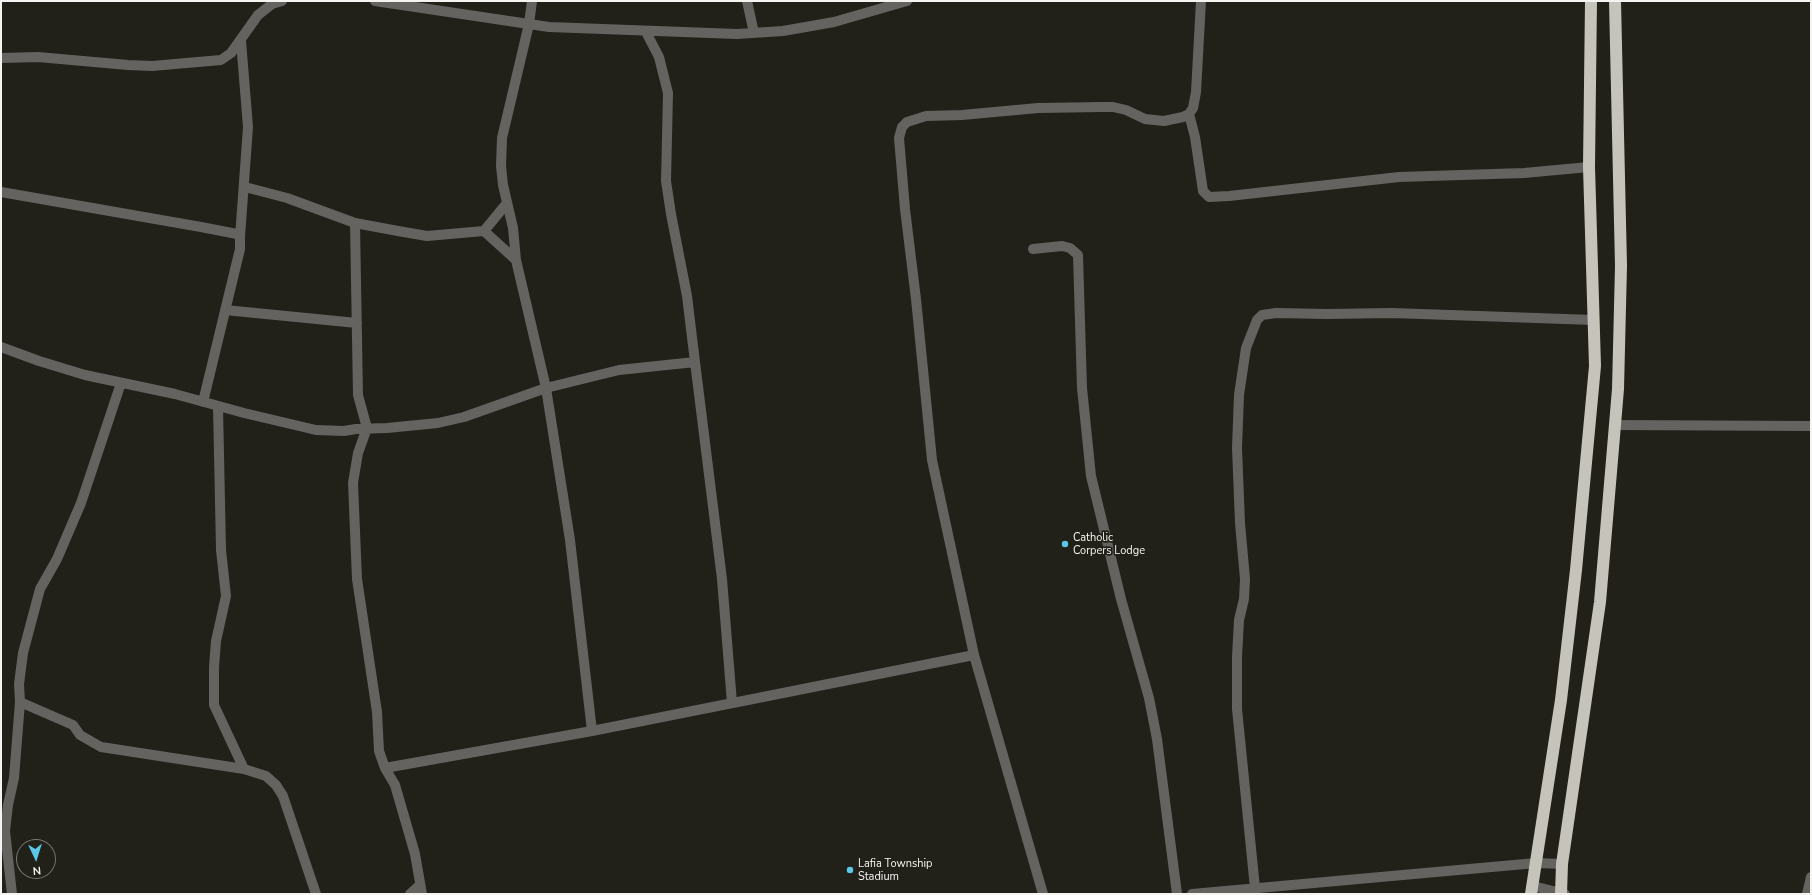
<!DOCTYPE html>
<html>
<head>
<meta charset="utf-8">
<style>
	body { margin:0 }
	#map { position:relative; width:1812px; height:895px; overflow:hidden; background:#212019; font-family:"Nunito Sans",sans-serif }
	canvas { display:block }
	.frame { position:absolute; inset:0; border:2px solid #f5f4f0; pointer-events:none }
	.north { position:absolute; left:16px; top:839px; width:40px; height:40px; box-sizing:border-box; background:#212019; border:1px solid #76756f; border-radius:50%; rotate:176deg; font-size:11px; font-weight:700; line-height:16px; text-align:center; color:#f5f4f0 }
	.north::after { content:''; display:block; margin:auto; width:14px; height:18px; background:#5ac8e6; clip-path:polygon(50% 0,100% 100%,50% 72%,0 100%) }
</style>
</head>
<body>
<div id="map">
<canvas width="1812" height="895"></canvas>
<div class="frame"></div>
<div class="north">N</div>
</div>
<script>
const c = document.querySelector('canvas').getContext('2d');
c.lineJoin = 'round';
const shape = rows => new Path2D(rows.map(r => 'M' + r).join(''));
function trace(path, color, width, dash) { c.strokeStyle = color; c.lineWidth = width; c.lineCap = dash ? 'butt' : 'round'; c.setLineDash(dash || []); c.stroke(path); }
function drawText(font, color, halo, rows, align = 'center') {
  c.font = font + ' "Nunito Sans",sans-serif'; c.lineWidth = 3.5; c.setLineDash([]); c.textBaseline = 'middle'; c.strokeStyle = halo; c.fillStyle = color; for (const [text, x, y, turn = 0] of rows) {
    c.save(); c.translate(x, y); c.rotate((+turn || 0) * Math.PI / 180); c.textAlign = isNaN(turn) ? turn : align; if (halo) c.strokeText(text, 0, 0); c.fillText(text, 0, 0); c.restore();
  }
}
const street = shape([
	[375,1,549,27,737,34,783,31,834,22,907,1],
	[532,1,529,24,502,138,501,166,503,185,513,228,516,260,546,388,619,370,695,362,687,296,671,214,666,181,668,93,659,57,646,32],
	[747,1,754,33],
	[1,58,38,57,128,65,152,66,221,60,231,53,258,15,272,4,282,1],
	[1189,114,1195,137,1203,191,1209,197,1229,196,1399,177,1524,173,1589,167],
	[245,187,287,198,355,223,398,231,427,236,484,231],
	[1,192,201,227,237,234,240,237],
	[507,203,484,231,516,260],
	[355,223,358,395,367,428,358,453,353,483,357,579,377,712,379,751,385,768,395,785,415,854,422,894],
	[1033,249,1062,246,1070,248,1078,255,1082,388,1091,476,1121,599,1149,698,1157,739,1177,894],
	[225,310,357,323],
	[1,347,39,361,85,375,175,394,244,413,316,430,344,431,356,429,387,428,438,423,464,417,546,388,570,540,592,731],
	[695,362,722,579,732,703],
	[203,402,240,249,240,237,248,127,241,41],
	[218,406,221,550,226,596,216,641,214,667,214,705,244,769],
	[1614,425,1811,426],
	[20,702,73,725,80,735,101,747,244,769,266,776,276,785,283,796,316,894],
	[385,768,592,731,974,655],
	[1533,886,1565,894],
	[1255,888,1237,709,1237,657,1239,620,1244,599,1245,579,1240,523,1237,448,1239,395,1246,348,1257,320,1262,315,1276,313,1327,314,1392,313,1594,320],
	[12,894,5,831,8,805,14,778,20,702,19,684,23,653,40,589,57,559,81,503,121,383],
	[410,894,420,885],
	[1043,894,974,655,932,460,916,299,905,209,899,138,902,127,907,122,926,116,962,115,1038,108,1102,107,1113,107,1126,110,1145,119,1164,121,1183,117,1189,114,1193,108,1196,92,1201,1],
	[1192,894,1536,863,1562,864],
	[1807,894,1811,877]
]);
const highway = shape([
	[1531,894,1561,700,1576,570,1595,366,1589,167,1591,1],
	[1561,894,1562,864,1600,602,1618,389,1621,266,1615,1]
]);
const markers = [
	[1065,544,4,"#5ac8e6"],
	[850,870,4,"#5ac8e6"]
];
const poiNames = [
	["Catholic",1073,538],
	["Corpers Lodge",1073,551],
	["Lafia Township",858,864],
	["Stadium",858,877]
];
trace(street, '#646360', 10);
trace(highway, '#c5c3ba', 12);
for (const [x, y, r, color] of markers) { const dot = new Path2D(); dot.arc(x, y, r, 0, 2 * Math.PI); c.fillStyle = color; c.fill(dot); trace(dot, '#212019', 1.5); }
drawText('11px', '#f5f4f0', '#212019', poiNames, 'left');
</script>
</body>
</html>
